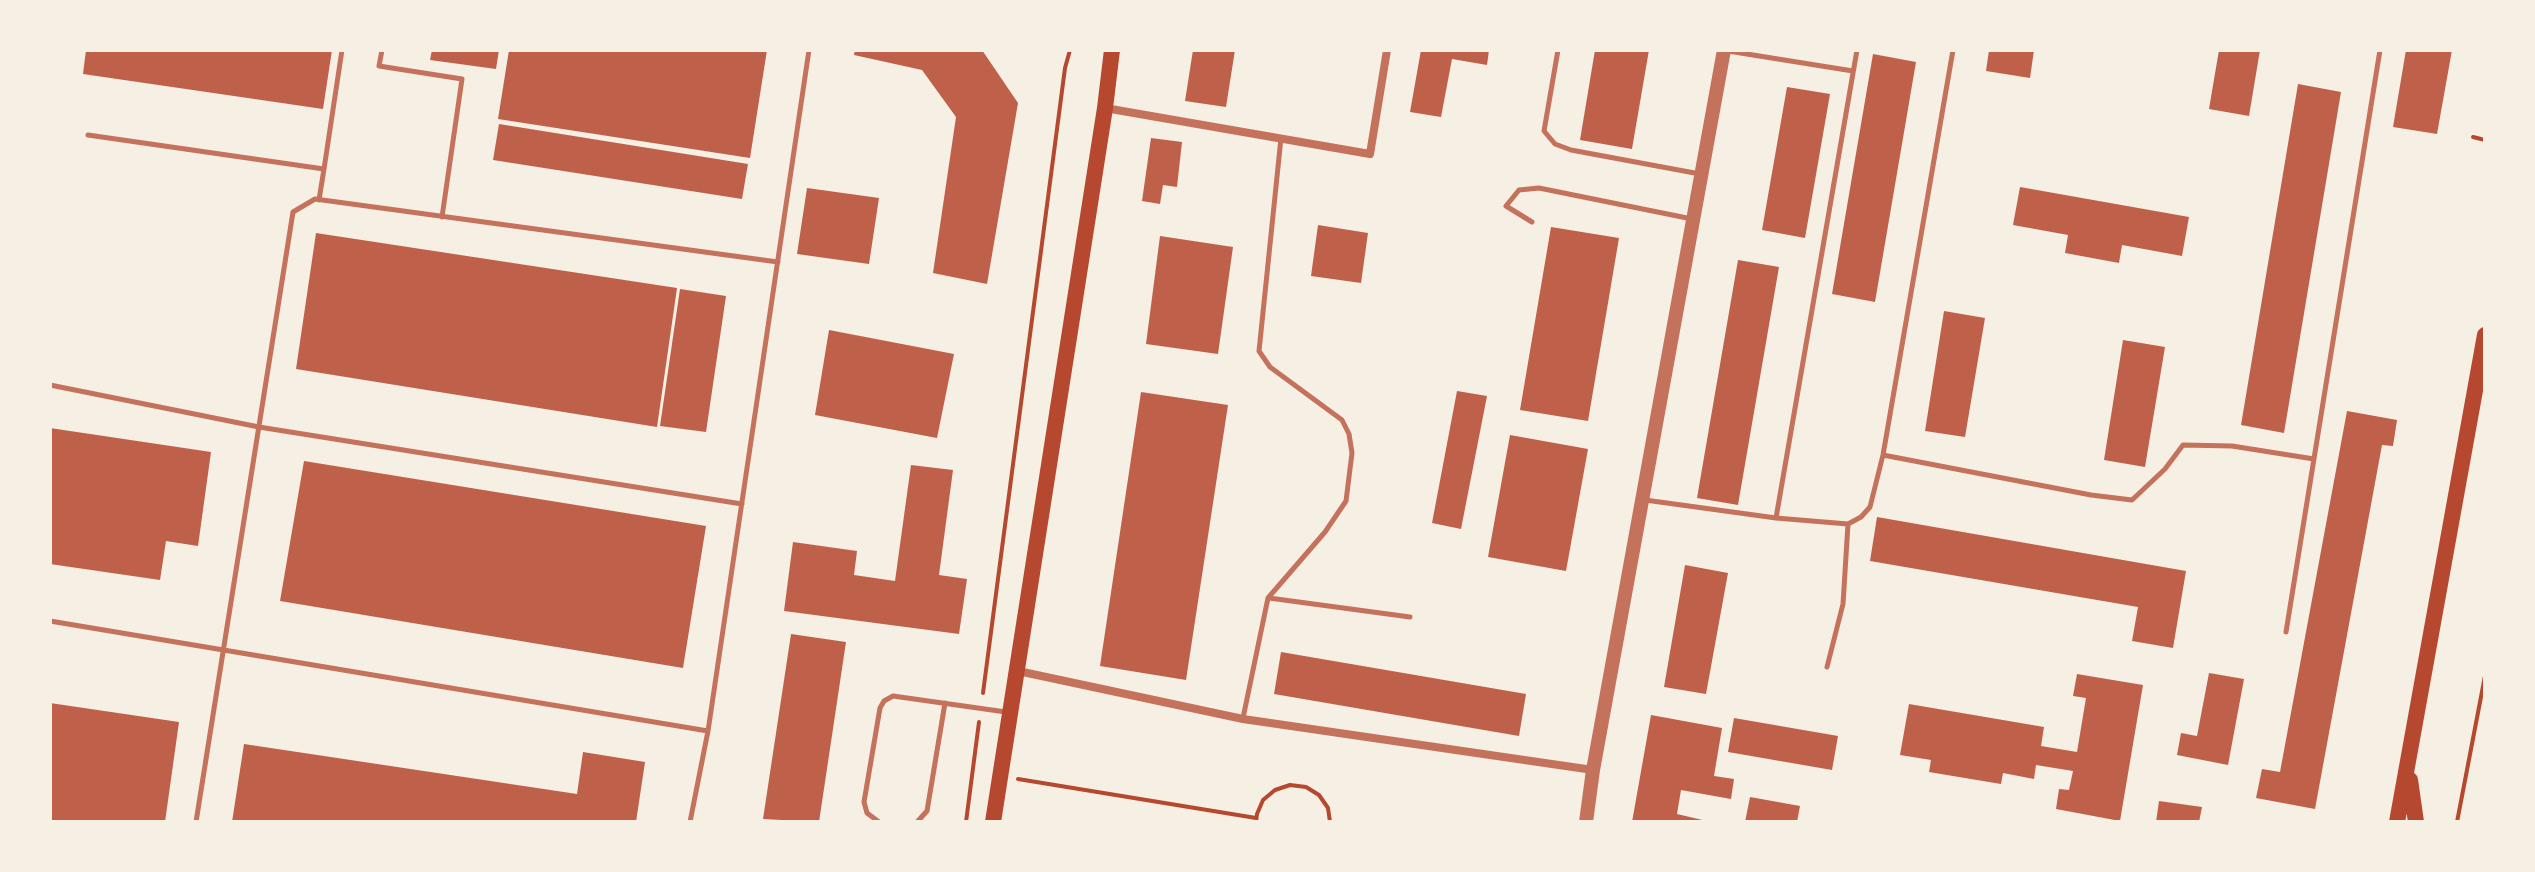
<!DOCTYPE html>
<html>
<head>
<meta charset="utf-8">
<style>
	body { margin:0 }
	#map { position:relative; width:2535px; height:872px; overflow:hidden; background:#f6efe4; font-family:Merriweather,serif }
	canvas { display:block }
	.frame { position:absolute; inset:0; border:52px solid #f6efe4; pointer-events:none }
</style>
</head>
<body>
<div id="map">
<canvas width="2535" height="872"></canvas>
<div class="frame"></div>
</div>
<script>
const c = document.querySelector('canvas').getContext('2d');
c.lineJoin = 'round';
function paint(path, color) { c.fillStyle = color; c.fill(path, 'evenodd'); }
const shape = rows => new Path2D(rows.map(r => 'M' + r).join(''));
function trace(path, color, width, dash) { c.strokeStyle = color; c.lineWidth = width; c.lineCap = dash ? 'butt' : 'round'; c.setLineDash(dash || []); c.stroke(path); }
const building = shape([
	[86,50,332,50,323,109,83,74],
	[432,50,499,50,496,69,430,60],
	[509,50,767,50,750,158,498,119],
	[855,50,982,50,1018,103,987,284,933,273,956,117,922,70,854,55],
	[1193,50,1235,50,1226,107,1185,101],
	[1421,50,1489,50,1487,65,1452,59,1441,117,1410,112],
	[1595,50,1649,50,1632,149,1580,140],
	[1989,50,2034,50,2030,78,1986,71],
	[2219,50,2260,50,2249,116,2209,109],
	[2406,50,2452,50,2437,134,2393,127],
	[1873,54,1916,62,1875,302,1832,294],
	[2298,84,2341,92,2284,433,2241,425],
	[1787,87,1830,94,1805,238,1762,230],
	[499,124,748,164,742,199,493,160],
	[1151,138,1182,142,1177,187,1163,185,1160,204,1142,201],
	[2020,187,2189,217,2182,256,2122,245,2119,263,2065,253,2068,235,2013,225],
	[807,188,879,198,869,264,797,254],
	[1318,225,1368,233,1361,283,1311,276],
	[1551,227,1619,238,1588,421,1520,410],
	[316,233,677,288,657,427,296,369],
	[1160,236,1233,247,1218,354,1146,344],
	[1738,260,1779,267,1738,505,1697,498],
	[680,289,726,296,706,432,660,426],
	[1944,311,1985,318,1965,437,1925,431],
	[829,330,954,354,937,438,815,415],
	[2123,340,2165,347,2145,467,2104,460],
	[1457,391,1487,396,1461,529,1432,523],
	[1141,392,1228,405,1186,680,1100,666],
	[2347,411,2397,420,2393,446,2382,445,2315,809,2256,798,2262,769,2280,772],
	[50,428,211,452,198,546,166,541,160,580,50,564],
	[1510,435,1588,449,1566,571,1488,557],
	[304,461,706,526,683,668,280,601],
	[911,465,953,470,939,575,967,579,959,634,784,611,793,542,857,551,854,575,895,581],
	[1877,517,2186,571,2173,648,2132,641,2138,607,1870,561],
	[1685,565,1728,573,1706,694,1664,687],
	[791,634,846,642,819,822,763,819],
	[1281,652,1526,694,1519,736,1274,694],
	[2209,673,2244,679,2228,765,2177,755,2181,733,2197,736],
	[2077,674,2143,685,2120,821,2056,809,2059,789,2069,790,2073,771,2036,765,2034,779,2003,773,2001,784,1929,772,1931,760,1900,755,1909,704,2044,727,2041,746,2077,752,2086,698,2073,696],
	[50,703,179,722,165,822,50,822],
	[1651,715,1722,728,1714,776,1734,779,1731,799,1681,790,1677,814,1711,822,1632,822],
	[1734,718,1838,736,1832,770,1728,752],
	[244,744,577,794,583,752,645,762,636,822,232,822],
	[1750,797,1800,806,1797,822,1745,822],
	[2159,801,2202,807,2199,822,2156,822]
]);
const path = shape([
	[2473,137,2485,140],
	[983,693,1065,68,1070,50],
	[1018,779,1256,818],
	[966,822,979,722],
	[1256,822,1257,814,1263,800,1275,790,1290,785,1306,787,1319,795,1328,808,1330,822],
	[2457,822,2485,676]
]);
const service = shape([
	[382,50,379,66,462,79,442,217],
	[1558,50,1544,131,1555,144,1571,150,1700,174],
	[1728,51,1853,71],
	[88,135,324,169,342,50],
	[319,200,324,169],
	[1532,222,1506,206,1519,190,1539,188,1692,219],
	[50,385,259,427,742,504],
	[1883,455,2091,495,2132,500,2165,469,2183,445,2232,446,2314,459],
	[1645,500,1776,518,1857,50],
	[1776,518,1848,524,1861,517,1870,507,1883,455,1953,50],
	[1269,598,1410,617],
	[50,621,708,731],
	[2286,632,2380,50],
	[1827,667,1843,604,1848,524],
	[1243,718,1268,598,1325,532,1346,501,1352,453,1349,434,1342,420,1270,367,1259,351,1281,138],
	[196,822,293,212,315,199,778,262],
	[690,822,708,731,809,50],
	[879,822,867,813,864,802,880,708,884,701,893,696,1006,712],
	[917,822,927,811,945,703]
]);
const minor = shape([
	[1105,108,1370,154,1387,50],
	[1018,671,1243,719,1593,770]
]);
const tertiary = shape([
	[1586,822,1593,770,1724,50]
]);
const secondary = shape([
	[2410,780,2416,822],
	[993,822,1105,108,1112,50],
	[2397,822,2485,335]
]);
paint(building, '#bf614a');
trace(path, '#b5482f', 4);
trace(service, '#c5725c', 5);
trace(minor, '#c5725c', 8);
trace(tertiary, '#c5725c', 14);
trace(secondary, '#b5482f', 16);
</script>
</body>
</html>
